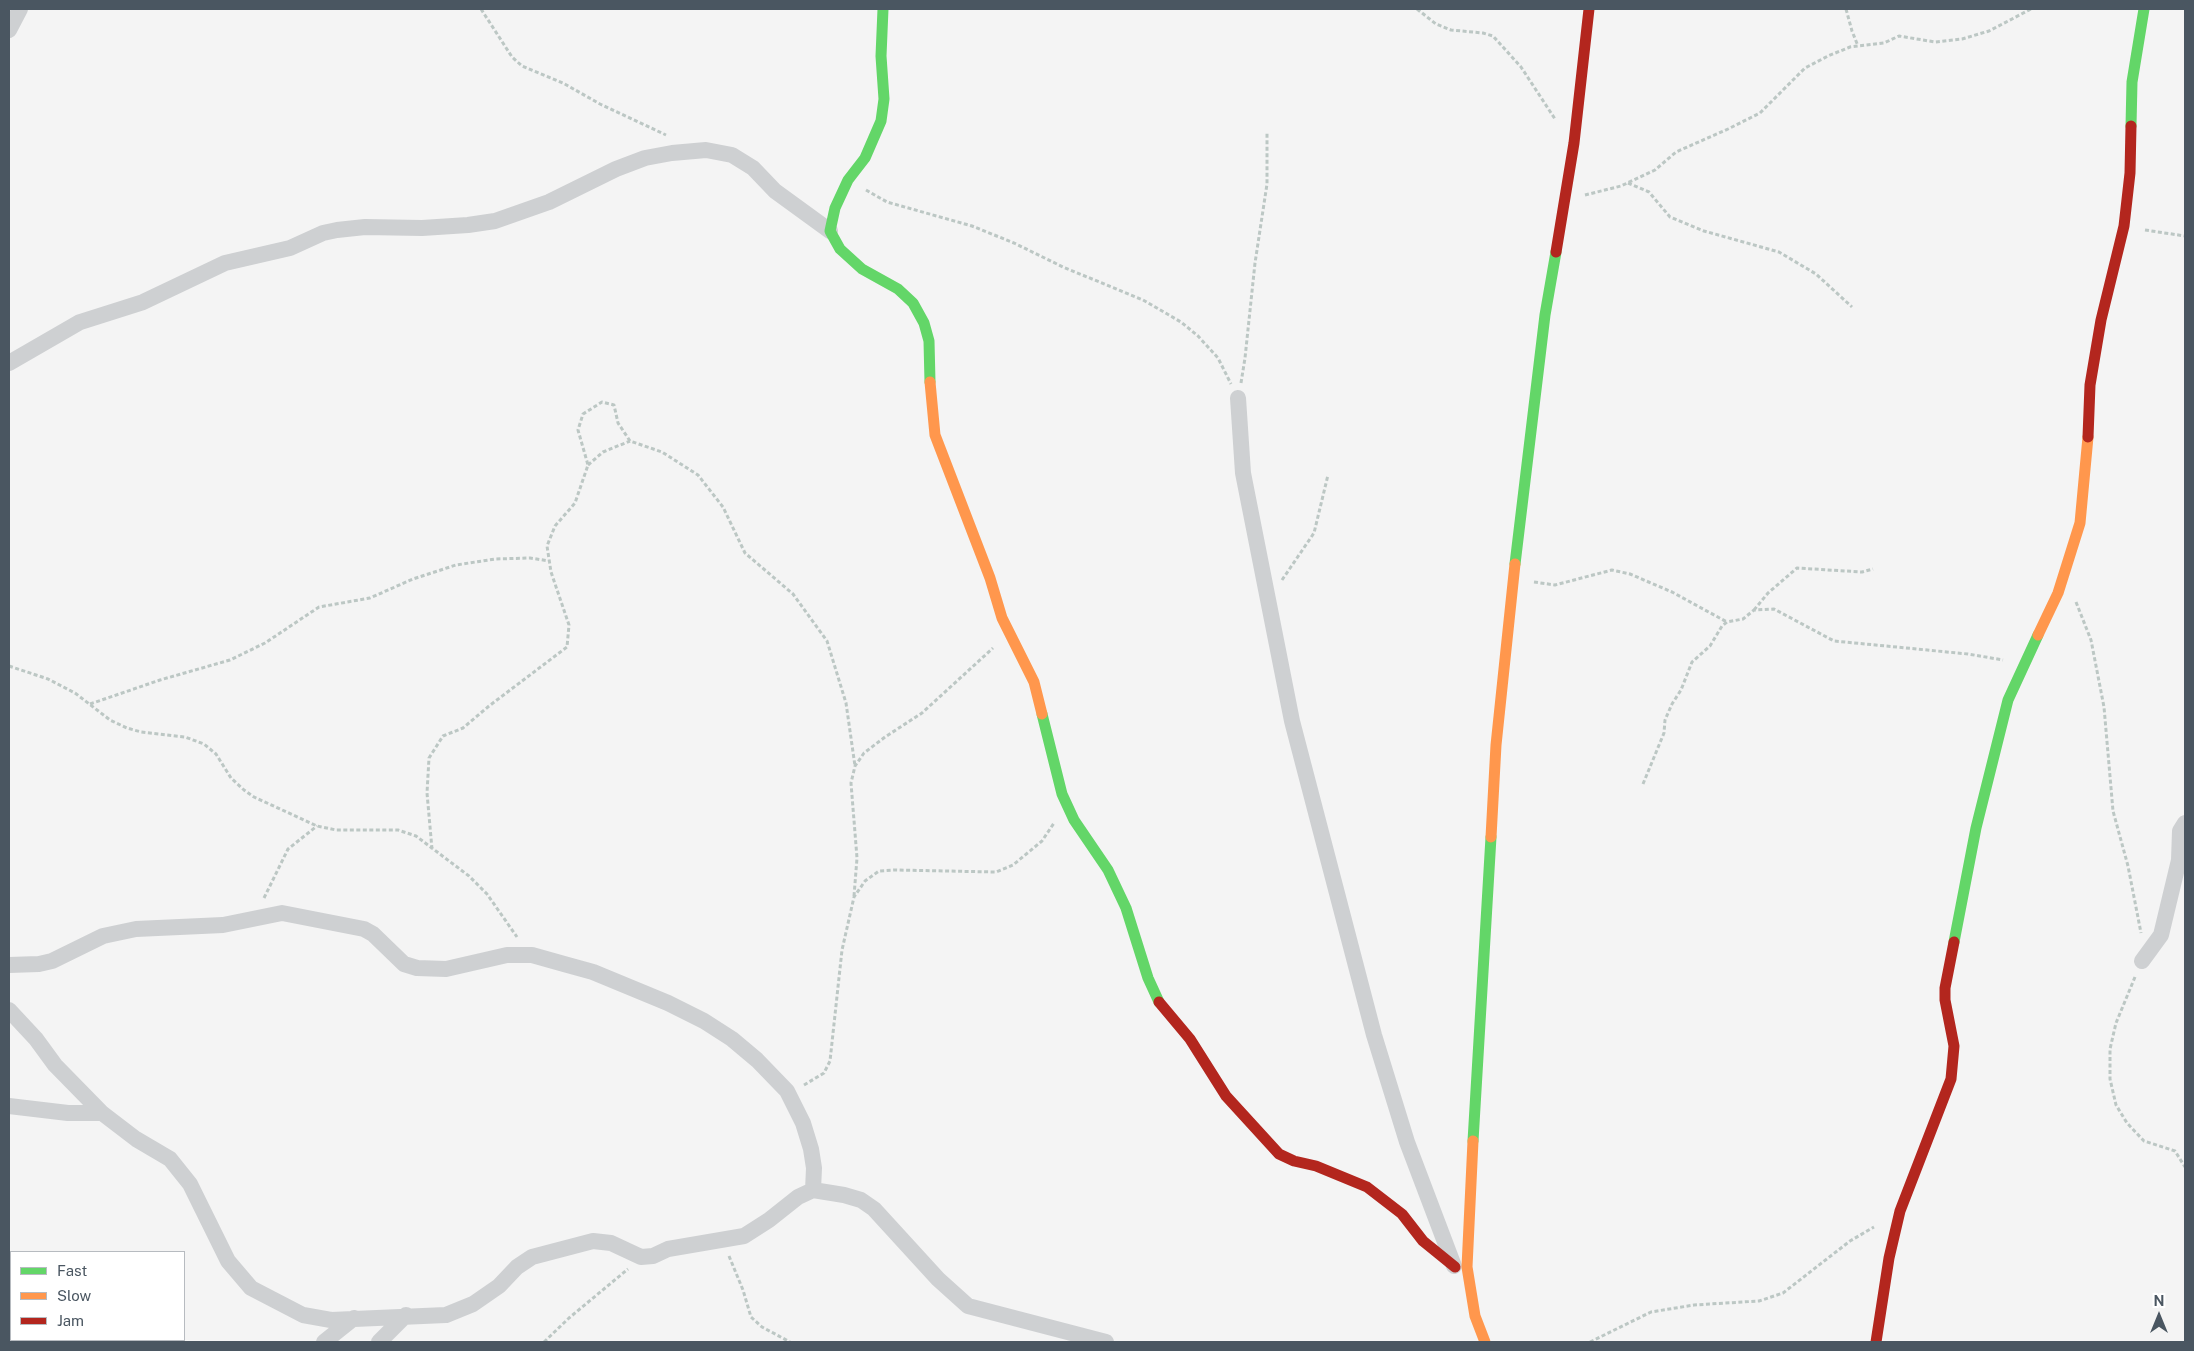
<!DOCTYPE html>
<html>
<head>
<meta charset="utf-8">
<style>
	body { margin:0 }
	#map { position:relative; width:2194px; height:1351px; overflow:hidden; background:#f4f4f4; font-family:"Public Sans",sans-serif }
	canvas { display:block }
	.frame { position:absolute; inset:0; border:10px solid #4a5661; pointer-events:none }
	.legend { position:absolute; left:10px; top:1251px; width:175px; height:90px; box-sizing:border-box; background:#fff; border:1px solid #b7bbc0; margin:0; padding:6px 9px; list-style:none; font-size:15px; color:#4a5661 }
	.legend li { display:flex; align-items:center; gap:10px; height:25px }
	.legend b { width:25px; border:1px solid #b7bbc0 }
	.north { position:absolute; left:2134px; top:1291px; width:50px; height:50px; -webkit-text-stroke:4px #fff; paint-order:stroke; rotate:0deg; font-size:14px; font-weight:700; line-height:20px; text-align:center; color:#4a5661 }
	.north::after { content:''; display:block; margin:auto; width:18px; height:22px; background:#4a5661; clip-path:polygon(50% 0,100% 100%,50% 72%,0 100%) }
</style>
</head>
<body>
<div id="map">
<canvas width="2194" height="1351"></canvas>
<div class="frame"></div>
<ul class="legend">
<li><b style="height:6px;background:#63d668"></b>Fast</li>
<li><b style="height:6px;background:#ff974d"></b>Slow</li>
<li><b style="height:6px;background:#b3261e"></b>Jam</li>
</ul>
<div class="north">N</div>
</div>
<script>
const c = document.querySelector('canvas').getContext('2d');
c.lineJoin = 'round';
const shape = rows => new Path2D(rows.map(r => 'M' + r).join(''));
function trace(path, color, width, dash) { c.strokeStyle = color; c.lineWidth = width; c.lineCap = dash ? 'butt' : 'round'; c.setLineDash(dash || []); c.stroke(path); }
const path = shape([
	[481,9,512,57,522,66,563,83,600,104,666,135],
	[1417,9,1436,24,1451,30,1483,33,1493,36,1521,67,1555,119],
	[1846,9,1852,31,1858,46],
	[1628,183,1649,192,1670,217,1704,231,1779,252,1816,274,1852,307],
	[866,190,887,202,972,226,1014,243,1063,267,1143,300,1181,322,1198,336,1218,358,1231,384],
	[1585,195,1621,186,1655,170,1676,152,1728,129,1760,113,1805,68,1828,56,1850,47,1884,43,1899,36,1935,42,1962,39,1989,31,2031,9],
	[2145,230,2185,236],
	[1241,383,1245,358,1255,263,1267,184,1267,133],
	[588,465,603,452,630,441],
	[1282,580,1314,533,1328,475],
	[1534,582,1555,585,1612,570,1630,574,1672,592,1727,622],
	[2076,602,2091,640,2104,707,2113,811,2128,866,2141,933],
	[1754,610,1768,593,1797,568,1862,572,1873,569],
	[9,666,48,679,75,693,110,720,127,728,141,732,185,737,204,744,216,754,231,778,244,790,254,797,317,826,336,830,398,830,416,836,469,876,487,894,517,937],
	[90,704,160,680,230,660,265,643,319,607,370,598,413,579,456,565,495,559,530,558,549,561],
	[1643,784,1664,733,1665,720,1672,704,1681,690,1692,662,1710,646,1722,626,1727,622,1743,619,1754,610,1774,609,1834,641,1968,654,2003,660],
	[432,849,427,793,429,758,443,736,463,728,489,706,567,647,569,625,551,572,547,546,555,526,575,503,588,465,578,430,583,414,602,402,614,405,618,423,630,441,662,452,698,475,723,507,745,553,793,594,827,641,846,703,855,766],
	[854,896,857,858,851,783,855,766,864,753,885,737,922,713,993,648],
	[264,898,288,849,317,826],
	[2135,977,2116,1023,2110,1049,2110,1079,2116,1105,2127,1123,2144,1141,2175,1151,2185,1167],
	[804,1085,824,1073,830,1061,842,950,854,897,865,881,879,871,895,870,996,872,1013,865,1042,841,1054,823],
	[729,1256,743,1290,751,1317,762,1327,790,1342],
	[544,1342,569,1318,628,1269],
	[1590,1342,1651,1312,1694,1305,1759,1301,1783,1293,1850,1241,1874,1227]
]);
const street = shape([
	[9,30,20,9],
	[9,363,80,322,143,302,225,263,290,248,323,233,337,230,365,227,422,228,468,225,495,221,549,202,616,169,645,158,672,153,706,150,732,155,753,168,775,191,830,231],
	[1238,398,1243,473,1292,721,1374,1035,1407,1142,1454,1266],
	[2142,961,2161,935,2179,860,2180,831,2185,823],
	[9,965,39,964,52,961,103,936,136,929,223,925,282,913,364,929,373,934,404,964,417,968,446,969,507,955,532,955,564,964,593,972,668,1003,704,1021,732,1039,757,1060,787,1091,803,1123,811,1149,814,1168,813,1190],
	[9,1010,36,1039,55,1065,102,1113,136,1139,170,1159,190,1184,228,1261,251,1288,303,1315,331,1320,446,1315,473,1304,499,1286,517,1267,532,1257,593,1241,611,1243,641,1257,653,1256,668,1249,744,1236,769,1220,798,1197,813,1190,844,1195,861,1200,874,1209,938,1279,968,1306,1106,1342],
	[9,1106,68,1113,102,1113],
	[324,1342,354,1318],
	[379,1342,406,1315]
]);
const fast = shape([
	[883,9,881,56,884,99,881,121,865,158,848,180,835,208,830,231,840,249,862,269,898,289,913,303,924,323,929,341,930,382],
	[2131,126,2132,82,2144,9],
	[1515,564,1545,315,1556,252],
	[1042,714,1062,794,1074,820,1108,870,1126,908,1148,978,1159,1002],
	[1954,942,1976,828,2008,700,2038,635],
	[1473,1141,1491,837]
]);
const slow = shape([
	[930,382,935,435,990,578,1002,618,1034,682,1042,714],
	[2038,635,2058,593,2080,523,2088,437],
	[1491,837,1496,745,1515,564],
	[1473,1141,1467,1267,1475,1316,1485,1342]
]);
const jam = shape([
	[1556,252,1574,143,1589,9],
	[2088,437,2090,385,2101,320,2124,226,2130,173,2131,126],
	[1159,1002,1190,1039,1226,1096,1279,1154,1294,1161,1316,1166,1367,1187,1402,1214,1423,1241,1455,1267],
	[1876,1342,1889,1258,1900,1211,1951,1079,1954,1046,1945,1000,1945,988,1954,942]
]);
trace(path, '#bcc7c4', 3, [4, 2.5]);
trace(street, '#ced0d2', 16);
trace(fast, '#63d668', 11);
trace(slow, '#ff974d', 11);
trace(jam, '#b3261e', 11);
</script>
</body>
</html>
